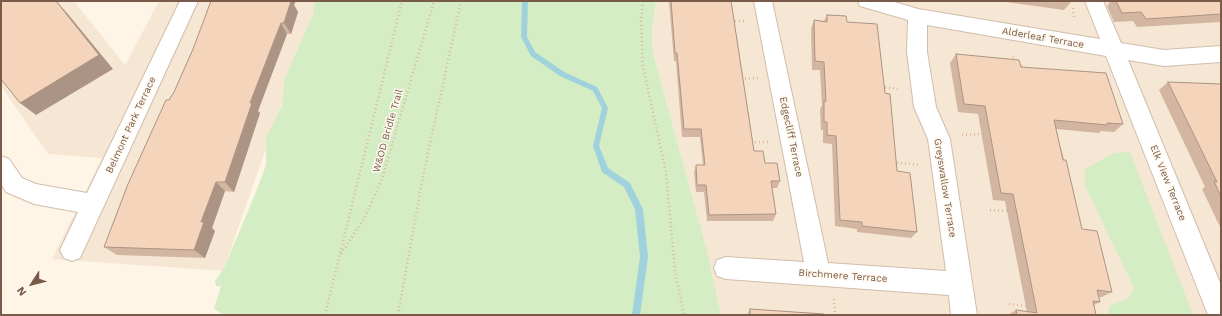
<!DOCTYPE html>
<html>
<head>
<meta charset="utf-8">
<style>
	body { margin:0 }
	#map { position:relative; width:1222px; height:316px; overflow:hidden; background:#fef5e7; font-family:"Work Sans",sans-serif }
	canvas { display:block }
	.frame { position:absolute; inset:0; border:2px solid #7a5b49; pointer-events:none }
	.north { position:absolute; left:12px; top:264px; width:40px; height:40px; -webkit-text-stroke:3px #fff9ef; paint-order:stroke; rotate:234deg; font-size:11px; font-weight:700; line-height:16px; text-align:center; color:#7a5b49 }
	.north::after { content:''; display:block; margin:auto; width:14px; height:18px; background:#7a5b49; clip-path:polygon(50% 0,100% 100%,50% 72%,0 100%) }
</style>
</head>
<body>
<div id="map">
<canvas width="1222" height="316"></canvas>
<div class="frame"></div>
<div class="north">N</div>
</div>
<script>
const c = document.querySelector('canvas').getContext('2d');
c.lineJoin = 'round';
function paint(path, color) { c.fillStyle = color; c.fill(path, 'evenodd'); }
const shape = rows => new Path2D(rows.map(r => 'M' + r).join(''));
function trace(path, color, width, dash) { c.strokeStyle = color; c.lineWidth = width; c.lineCap = dash ? 'butt' : 'round'; c.setLineDash(dash || []); c.stroke(path); }
function drawText(font, color, halo, rows, align = 'center') {
  c.font = font + ' "Work Sans",sans-serif'; c.lineWidth = 3; c.setLineDash([]); c.textBaseline = 'middle'; c.strokeStyle = halo; c.fillStyle = color; for (const [text, x, y, turn = 0] of rows) {
    c.save(); c.translate(x, y); c.rotate((+turn || 0) * Math.PI / 180); c.textAlign = isNaN(turn) ? turn : align; if (halo) c.strokeText(text, 0, 0); c.fillText(text, 0, 0); c.restore();
  }
}
const residential = shape([
	[13,1,74,1,125,65,159,1,318,1,223,271,52,259,102,158,48,154,1,86,1,7],
	[656,1,1221,1,1221,315,721,315,706,247,653,53,652,29]
]);
const green = shape([
	[315,1,656,1,652,29,653,53,706,247,721,315,224,315,214,309,221,286,216,286,215,281,224,268,258,187,266,165,266,138,282,106,285,78,313,15],
	[1130,152,1193,315,1107,315,1110,305,1128,299,1134,288,1085,186,1085,169,1114,153]
]);
const stream = shape([
	[522,1,528,1,527,37,535,52,564,72,597,87,608,108,599,146,608,168,630,183,643,209,648,257,640,315,632,315,640,257,635,209,624,187,602,172,593,146,602,108,593,91,560,76,531,56,521,37,522,1]
]);
const path = shape([
	[643,1,641,20,643,67,666,172,675,271,684,315],
	[995,1,995,5],
	[1073,8,1074,17],
	[731,21,746,21],
	[1013,57,1025,69],
	[741,79,758,78],
	[881,87,900,89],
	[962,135,985,134],
	[751,142,768,142],
	[893,162,920,165],
	[990,210,1010,211],
	[341,254,365,217,382,179,434,1],
	[834,299,835,315],
	[1009,304,1028,306],
	[325,315,402,1],
	[398,315,423,176,461,1]
]);
const street = shape([
	[180,1,198,1,80,258,72,261,64,258,60,250,78,212,34,204,6,192,1,184,1,156,9,159,22,178,36,184,87,193,180,1],
	[754,1,772,1,828,263,946,271,928,139,914,107,907,52,908,20,860,6,858,1,891,1,918,9,1100,39,1085,1,1103,1,1121,43,1164,50,1221,46,1221,62,1164,66,1128,60,1221,285,1221,315,1208,315,1106,56,927,25,927,52,936,107,950,139,977,315,951,315,949,295,726,279,717,276,714,268,717,260,726,257,804,262,754,1]
]);
const wall = shape([
	[669,1,731,1,754,151,780,181,777,188,772,188,776,214,773,221,707,221,704,192,696,192,694,172,696,165,703,165,700,137,682,137,676,61,674,61],
	[1006,1,1071,1,1071,2,1064,10,1006,2],
	[1111,1,1221,1,1221,22,1137,27,1133,21,1114,22,1107,6],
	[294,5,298,12,291,34,287,34,258,111,260,113,234,192,225,191,212,228,215,231,205,258,117,255,104,247,169,100],
	[827,15,847,22,885,93,897,171,917,232,911,238,857,232,857,229,835,226,832,144,823,143,823,130,821,130,820,109,822,105,820,70,812,70,811,29,814,20,824,21],
	[956,54,1021,67,1123,124,1114,132,1101,131,1099,133,1056,129,1082,229,1112,292,1102,297,1099,297,1100,302,1094,305,1096,315,1008,315,1016,310,1027,312,1005,201,993,200,978,114,958,112,950,63],
	[1168,82,1221,84,1221,229,1202,189,1205,187,1159,90],
	[750,309,824,315,747,315]
]);
const shadedWall = shape([
	[56,1,67,13,113,69,36,115,20,103],
	[286,1,296,1,294,5,298,12,291,34,284,23],
	[281,23,287,34,258,111,260,113,234,192,225,182,250,103],
	[216,182,225,191,212,228,215,231,205,258,194,250,201,222]
]);
const building = shape([
	[1,1,56,1,99,55,20,103,1,79,1,1],
	[211,1,291,1,284,23,281,23,250,103,252,103,225,182,216,182,201,222,204,222,194,250,104,247,128,184,166,100,169,100,174,92,193,49,211,1],
	[671,1,731,1,754,151,763,151,765,163,777,163,780,181,771,181,776,214,709,215,706,185,697,185,696,165,705,165,701,129,684,129,677,53,675,53,671,1],
	[1116,1,1221,1,1221,14,1146,19,1141,12,1122,13,1116,1],
	[827,15,846,16,847,22,877,24,885,93,890,94,897,171,910,173,917,232,862,226,862,222,840,220,836,136,827,135,827,122,824,122,824,101,826,101,824,62,815,61,814,20,827,22,827,15],
	[956,54,1019,60,1021,67,1106,73,1123,124,1107,123,1107,125,1054,120,1063,160,1066,160,1082,229,1097,231,1112,292,1097,290,1100,302,1093,301,1096,315,1017,315,1016,310,1037,313,1013,194,1001,193,985,106,964,104,956,54],
	[1168,82,1221,84,1221,197,1214,181,1217,182,1168,82],
	[750,309,824,314,824,315,750,315,750,309]
]);
const streetNames = [
	["Alderleaf Terrace",1043,38,10],
	["Belmont Park Terrace",131,125,-65],
	["W&OD Bridle Trail",388,131,-74],
	["Edgecliff Terrace",791,137,78],
	["Elk View Terrace",1168,183,68],
	["Greyswallow Terrace",945,188,81],
	["Birchmere Terrace",843,276,4]
];
paint(residential, '#f6e7d5');
paint(green, '#d4edc4');
paint(stream, '#9fd2dc');
trace(street, '#d1bdab', 2);
trace(path, '#dbb79f', 2.5, [1, 3]);
paint(street, '#fff');
paint(wall, '#d3b6a2');
paint(shadedWall, '#ac9484');
paint(building, '#f5d4bc');
trace(building, '#ac9484', 1);
drawText('10px', '#7a5b49', '#fff9ef', streetNames);
</script>
</body>
</html>
